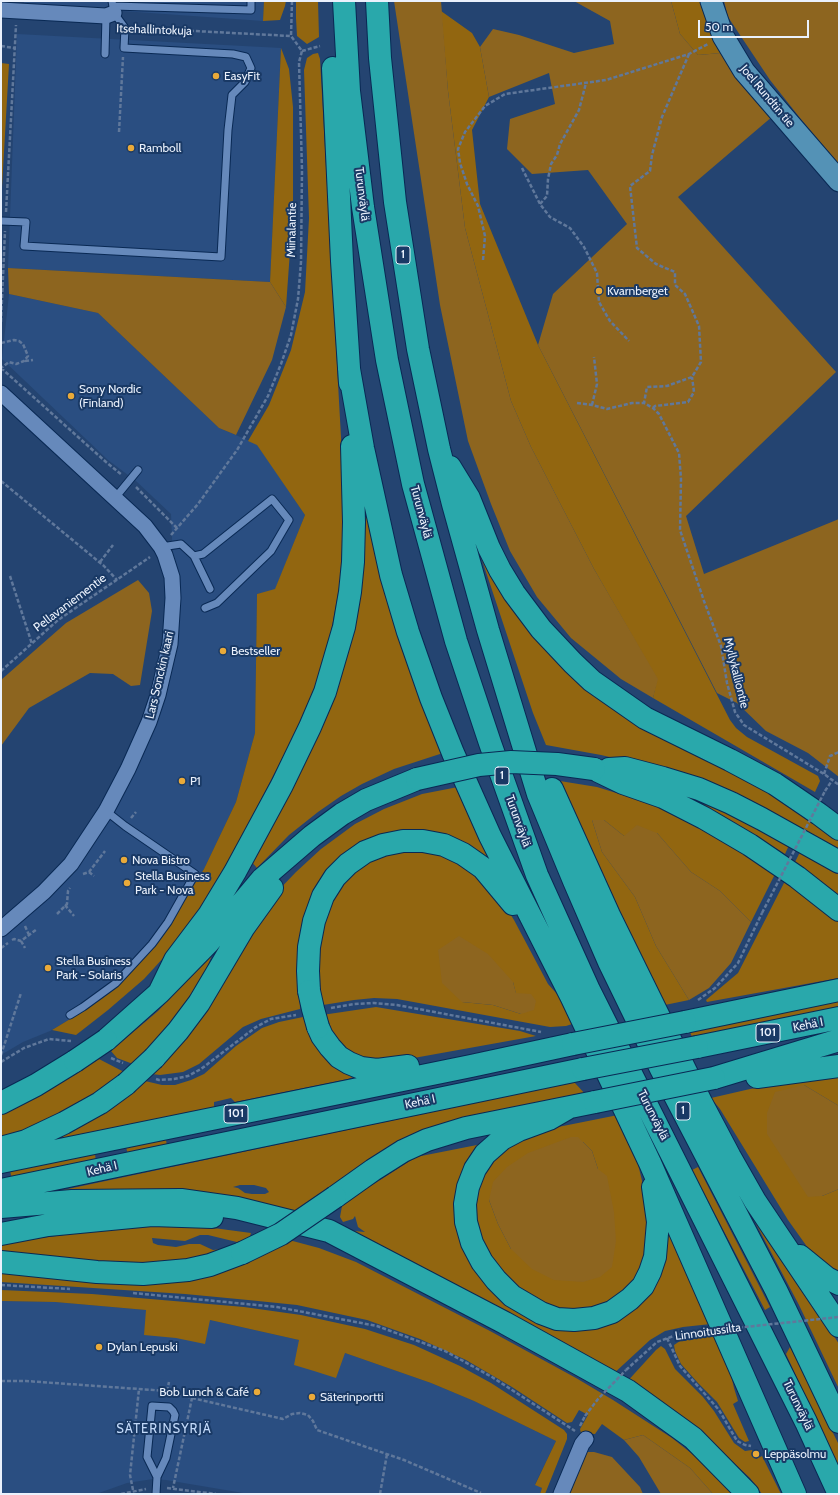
<!DOCTYPE html>
<html>
<head>
<meta charset="utf-8">
<style>
	body { margin:0 }
	#map { position:relative; width:840px; height:1495px; overflow:hidden; background:#244471; font-family:Cabin,sans-serif }
	canvas { display:block }
	.frame { position:absolute; inset:0; border:2px solid #eaf1fc; pointer-events:none }
	.scale { position:absolute; left:698px; top:20px; width:111px; height:18px; box-sizing:border-box; border:2px solid #eaf1fc; border-top:0; padding-left:5px; font-size:12px; line-height:14px; white-space:nowrap; color:#eaf1fc; -webkit-text-stroke:3px #193965; paint-order:stroke }
</style>
</head>
<body>
<div id="map">
<canvas width="840" height="1495"></canvas>
<div class="frame"></div>
<div class="scale">50 m</div>
</div>
<script>
const c = document.querySelector('canvas').getContext('2d');
c.lineJoin = 'round';
function paint(path, color) { c.fillStyle = color; c.fill(path, 'evenodd'); }
const shape = rows => new Path2D(rows.map(r => 'M' + r).join(''));
function trace(path, color, width, dash) { c.strokeStyle = color; c.lineWidth = width; c.lineCap = dash ? 'butt' : 'round'; c.setLineDash(dash || []); c.stroke(path); }
function drawText(font, color, halo, rows, align = 'center') {
  c.font = font + ' Cabin,sans-serif'; c.lineWidth = 4; c.setLineDash([]); c.textBaseline = 'middle'; c.strokeStyle = halo; c.fillStyle = color; for (const [text, x, y, turn = 0] of rows) {
    c.save(); c.translate(x, y); c.rotate((+turn || 0) * Math.PI / 180); c.textAlign = isNaN(turn) ? turn : align; if (halo) c.strokeText(text, 0, 0); c.fillText(text, 0, 0); c.restore();
  }
}
const built = shape([
	[24,1,264,1,263,21,24,4],
	[17,34,281,48,270,282,8,268],
	[9,294,98,313,219,428,257,444,305,515,275,590,257,594,255,733,236,802,204,869,156,945,122,981,90,1007,50,1031,23,1042,1,1055,1,936,91,845,121,800,156,724,173,562,171,514,136,481,108,460,2,359],
	[1,1301,55,1302,146,1310,210,1320,299,1340,345,1353,431,1383,474,1401,556,1441,535,1484,542,1488,540,1494,249,1494,166,1480,153,1479,127,1483,96,1494,1,1494]
]);
const green = shape([
	[264,1,286,1,285,6,280,20,263,21],
	[296,1,318,1,319,37,307,44,297,36,296,18],
	[671,1,701,1,708,21,721,53,698,55,680,34],
	[441,11,472,33,480,47,489,97,472,130,480,204,538,345,730,720,736,728,747,737,818,776,820,781,815,792,653,698,657,679,594,569,531,447,511,401,465,228,448,91],
	[281,48,289,69,293,107,293,209,286,307,270,282],
	[318,53,320,59,342,455,343,533,340,582,331,632,326,655,313,693,299,726,244,832,212,890,196,915,165,956,144,979,108,1010,76,1035,52,1030,90,1007,122,981,156,945,204,869,236,802,255,733,257,594,275,589,305,515,257,445,248,441,269,405,291,350,305,292,309,218,304,70,307,58,313,54],
	[1,63,9,64,1,205],
	[362,491,443,753,394,769,362,784,341,796,318,812,289,835,257,868,250,860,314,735],
	[479,551,527,624,744,779,786,803,839,841,839,852,657,768,601,755,546,745,533,713],
	[560,781,597,787,655,805,689,821,726,842,775,874,751,922,720,891,691,872,657,833,624,836,604,820,592,820,602,852,635,897,656,946,689,1000,660,1006,607,893],
	[458,787,493,865,468,847,351,850,299,977,300,1009,261,1019,243,1027,199,1064,183,1072,160,1075,152,1074,271,898,296,872,321,849,355,824,384,809,422,794],
	[684,792,790,843,785,854,740,826,695,800,684,794],
	[438,849,493,887,514,920,548,984,557,994,575,1023,566,1026,550,1027,397,999,374,998,354,1000,323,1005,317,1000,315,954,327,910,351,871,383,852],
	[513,982,521,1014,493,1005,462,1002],
	[801,850,839,872,839,895,795,862],
	[785,881,819,906,839,922,839,978,707,1002,706,1000,738,973],
	[210,955,212,955,205,972,185,1004,161,1037,133,1064,117,1058,111,1051,158,1011],
	[839,1001,839,1008,692,1037,690,1032],
	[376,1007,520,1031,536,1036,386,1063,376,1063,343,1052,322,1015],
	[303,1017,308,1029,354,1075,353,1077,348,1079,235,1102,231,1098,214,1102,214,1108,63,1138,62,1135,145,1081,162,1085,175,1085,191,1080,204,1074,236,1046,262,1028,279,1022],
	[99,1059,124,1072,107,1084,108,1087,65,1114,1,1140,1,1114,59,1083],
	[839,1074,839,1106,804,1085,822,1196,839,1189,839,1275,813,1255,788,1220,720,1109,711,1098,750,1089],
	[574,1082,587,1096,485,1117,293,1214,44,1194],
	[240,1185,254,1185,266,1188,269,1192,265,1194,252,1194,245,1193,238,1188,233,1187],
	[618,1115,637,1160,644,1189,649,1215,644,1260,634,1281,624,1295,585,1312,559,1310,518,1291,484,1252,472,1213,478,1182,492,1160,515,1142,541,1132,558,1127],
	[583,1142,592,1151,598,1169,511,1249,498,1224,489,1200],
	[166,1140,167,1146,128,1155,126,1147],
	[482,1144,458,1195,513,1306,618,1317,664,1221,711,1324,683,1327,665,1331,650,1340,611,1376,319,1223,327,1218,354,1231,365,1232,358,1227,355,1216,353,1219,343,1222,340,1217,342,1206,363,1191,416,1157],
	[95,1154,96,1162,12,1179,10,1171],
	[698,1167,770,1307,765,1310,692,1170],
	[728,1171,839,1344,839,1389,799,1305],
	[191,1225,251,1233,249,1239,241,1243,208,1235,200,1235,185,1241,152,1238,153,1243,158,1245,176,1247,189,1244,200,1244,213,1250,223,1249,228,1251,171,1267,1,1257,1,1243,135,1226],
	[289,1240,319,1248,356,1262,490,1331,576,1378,613,1400,672,1438,705,1464,735,1494,713,1494,690,1468,643,1435,624,1440,602,1424,595,1434,581,1433,580,1429,588,1415,579,1410,572,1422,567,1423,512,1387,466,1360,420,1339,367,1320,297,1305,248,1300,185,1294,1,1282,1,1271,92,1279],
	[1,1290,92,1294,244,1307,301,1315,365,1329,414,1345,460,1366,491,1383,564,1430,567,1434,567,1439,545,1494,540,1494,542,1488,535,1485,556,1441,474,1401,431,1383,345,1353,336,1378,314,1371,294,1365,299,1340,210,1320,205,1344,176,1338,144,1335,146,1310,55,1302,1,1301],
	[718,1336,730,1371,734,1388,738,1401,733,1404,749,1441,745,1442,739,1438,717,1402,698,1383,681,1364,675,1351,674,1345,680,1341,696,1338],
	[661,1346,665,1349,675,1369,703,1397,714,1411,734,1443,745,1451,752,1450,756,1459,762,1456,781,1494,762,1494,750,1478,708,1439,624,1385,656,1350],
	[790,1347,838,1443,839,1469,786,1354]
]);
const forest = shape([
	[394,1,441,1,448,91,465,228,511,401,531,447,594,569,658,679,653,698,621,679,571,638,537,597,510,551,491,504,468,441,440,305],
	[574,1,671,1,680,34,698,55,721,53,773,116,678,197,836,372,686,516,704,574,839,519,839,777,808,753,766,731,737,703,717,693,538,345,553,294,627,224,588,170,532,174,507,149,510,119,555,104,549,73,489,97,480,47,493,29,519,35,574,53,614,44,610,21],
	[724,1,839,1,839,164,800,118,770,80,728,17],
	[8,268,270,282,286,307,272,360,236,435,219,428,98,313,9,294],
	[138,580,149,593,152,611,140,685,131,686,113,674,90,673,29,708,1,746,1,680,66,623],
	[592,820,604,820,624,836,637,825,657,833,691,872,720,891,751,922,731,963,709,988,689,1000,656,946,635,897,602,852],
	[459,936,488,954,513,982,516,993,531,994,536,1001,534,1010,521,1014,493,1005,462,1002,442,983,438,950],
	[804,1085,839,1106,839,1189,822,1196,808,1197,767,1134,767,1113,775,1092],
	[571,1137,578,1137,592,1151,598,1169,607,1176,614,1212,616,1241,612,1267,600,1277,583,1282,554,1280,532,1269,511,1249,498,1224,489,1200,493,1182,507,1167,528,1153],
	[643,1435,690,1468,713,1494,661,1494,639,1457,624,1440],
	[585,1452,594,1452,612,1457,640,1487,643,1494,564,1494]
]);
const path = shape([
	[292,1,291,36,302,51],
	[136,28,291,36],
	[1,46,14,48],
	[302,51,320,46],
	[689,54,662,117,652,155,650,171,630,186,637,248,656,264,675,272,675,285,685,294,699,326,701,362,692,377,667,386,647,387,644,403,653,408,659,414,679,453,681,479,680,530,704,601,721,646,727,683,735,712,744,725,824,774,839,785],
	[119,132,123,57],
	[522,168,540,204,550,217,570,228,584,247,597,273,599,302,610,321,629,341],
	[540,204,547,196,548,179,551,164,557,155,560,144,579,110,586,83],
	[6,212,16,25],
	[483,260,485,236,478,206,467,184,460,163,458,149,465,132,485,106,505,94,606,80,689,54,708,44],
	[1,322,5,231],
	[1,343,14,340,19,341,23,344,28,356,24,361,16,364,9,362,1,368],
	[25,361,33,360],
	[1,368,106,462,122,475],
	[577,403,592,405,607,409,632,403,644,403],
	[592,405,597,384,594,357],
	[653,408,655,406,688,402,694,392,692,377],
	[1,481,104,566,117,580],
	[136,487,177,528],
	[171,535,198,504,237,450,268,396,281,364,291,335,298,299,301,262,302,170,299,62,302,51],
	[100,562,113,545],
	[10,576,32,644],
	[1,671,58,620,150,557],
	[824,774,830,756,839,752],
	[825,791,833,779],
	[131,818,136,812],
	[89,872,94,876],
	[83,874,89,872,105,851],
	[65,905,74,916],
	[57,914,67,904,68,891,70,888],
	[25,926,29,935],
	[12,940,14,939,21,941,37,929],
	[21,941,25,948],
	[1,948,8,943],
	[698,1000,715,988,738,963,762,913],
	[331,1008,354,1004,374,1003,397,1005,541,1032],
	[1,1055,21,993],
	[111,1058,123,1063],
	[1,1062,24,1048,49,1039,71,1041],
	[156,1079,159,1080,174,1079,188,1076,201,1069,256,1027,271,1019,296,1015],
	[1,1285,70,1289],
	[133,1293,277,1307,377,1326,445,1351,492,1377,575,1431],
	[667,1338,680,1366,719,1410,737,1441,745,1445,751,1446],
	[626,1370,657,1342,679,1334],
	[1,1381,26,1381,167,1391,192,1398,173,1488],
	[167,1391,169,1382],
	[192,1398,283,1419,292,1414,300,1413,308,1415,313,1421,317,1430,404,1460,481,1493],
	[580,1426,585,1416],
	[167,1488,216,1494],
	[133,1490,130,1475,139,1389],
	[121,1494,146,1489],
	[380,1494,387,1454]
]);
const lane = shape([
	[113,6,251,10,251,1],
	[105,54,106,16],
	[1,221,26,222,24,246,221,257,228,130,232,95,245,82,251,68,246,57,233,54,124,48,125,28,114,13,112,1],
	[115,498,138,470],
	[161,547,181,544,194,556,203,554,272,499,289,520,271,551,217,603,205,608],
	[194,556,210,589],
	[70,1015,83,1007,116,983,152,944,168,922,195,874,125,826,106,811],
	[156,1494,157,1477,166,1458,175,1415,173,1411,169,1407,152,1406,147,1457,157,1477]
]);
const street = shape([
	[1,10,106,16,114,13],
	[1,393,145,526,161,547,165,555,172,577,173,598,170,644,158,695,149,722,128,769,106,811,71,864,44,892,1,929],
	[561,1494,582,1444,586,1439]
]);
const secondary = shape([
	[711,1,723,36,744,71,839,181]
]);
const highway = shape([
	[344,1,349,91,363,207,387,360,413,484,456,641,490,743,537,875,589,990,806,1422,839,1494],
	[377,1,380,58,395,202,418,349,439,449,453,504,488,630,538,794,574,881,609,962,661,1069,776,1290,839,1422],
	[333,68,342,261,350,383],
	[349,369,363,448,391,575,408,632,431,698,453,753,490,836,572,998,650,1163,795,1494],
	[450,467,469,498,489,548,500,570,514,593,541,629,573,663,592,681,645,718,730,760,775,784,819,814,839,829],
	[594,769,623,783,663,797,704,818,750,845,797,877,839,910],
	[609,769,625,768,663,778,699,789,731,803,762,819,839,862],
	[552,789,609,915,702,1104,730,1157,755,1201,839,1326],
	[309,991,308,971,309,947,314,921,323,896,335,877,348,864,365,852,383,845,403,841,423,841,444,845,463,854,483,868,513,904],
	[159,993,175,960,209,915,235,872,282,785,310,727,325,692,344,627,350,592,353,562,354,522,352,446],
	[685,1022,839,990],
	[318,1027,322,1036,330,1047,339,1057,349,1063,361,1068,377,1070,408,1066],
	[106,1040,159,993,209,942,262,879,312,836,342,814,366,800,417,779],
	[697,1047,839,1018],
	[154,1058,178,1031,199,1003,244,927,272,888],
	[757,1077,839,1066],
	[714,1078,839,1040],
	[1,1103,36,1085,75,1061],
	[568,1108,549,1119,519,1130,502,1139,485,1154,475,1169,468,1187,465,1204,466,1222,472,1243,482,1262,496,1280,512,1296,541,1313,557,1319,574,1320,594,1318,612,1312,630,1299,643,1286,650,1272,655,1257,658,1222,653,1187],
	[1,1148,26,1141,64,1123,100,1103,126,1084],
	[1,1162,471,1066,573,1044],
	[1,1190,583,1069],
	[335,1197,373,1170,403,1151,427,1140,466,1128,595,1102],
	[1,1207,72,1201,181,1200,237,1208,329,1231,505,1323,628,1391,693,1438,748,1494],
	[1,1234,48,1225,152,1215,212,1217],
	[800,1256,827,1278,839,1284],
	[1,1262,97,1272,143,1274,188,1270,210,1265,242,1253]
]);
const pathBridge = shape([
	[762,913,825,791],
	[679,1334,839,1317],
	[585,1416,598,1399,626,1370]
]);
const highwayBridge = shape([
	[417,779,479,765,511,762,557,764,594,769],
	[309,991,313,1009,318,1027],
	[573,1044,685,1022],
	[75,1061,106,1040],
	[583,1069,697,1047],
	[126,1084,154,1058],
	[595,1102,714,1078],
	[242,1253,281,1234,335,1197]
]);
const markers = [
	[216,76,4,"#eaaa39"],
	[131,148,4,"#eaaa39"],
	[599,291,4,"#eaaa39"],
	[71,396,4,"#eaaa39"],
	[223,651,4,"#eaaa39"],
	[182,781,4,"#eaaa39"],
	[124,860,4,"#eaaa39"],
	[127,883,4,"#eaaa39"],
	[48,968,4,"#eaaa39"],
	[99,1347,4,"#eaaa39"],
	[257,1392,4,"#eaaa39"],
	[312,1397,4,"#eaaa39"],
	[756,1454,4,"#eaaa39"]
];
const shields = [
	[403,255,14],
	[502,776,14],
	[768,1033,24],
	[683,1111,14],
	[236,1114,24]
];
const shieldNames = [
	["1",403,255],
	["1",502,776],
	["101",768,1033],
	["1",683,1111],
	["101",236,1114]
];
const streetNames = [
	["Itsehallintokuja",154,30,2],
	["Joel Rundtin tie",767,96,50],
	["Turunväylä",362,194,83],
	["Miinalantie",292,230,-89],
	["Turunväylä",421,512,75],
	["Pellavaniementie",70,603,-37],
	["Myllykalliontie",736,673,76],
	["Lars Sonckin kaari",160,675,-77],
	["Turunväylä",518,821,70],
	["Kehä I",808,1025,-11],
	["Kehä I",420,1102,-12],
	["Turunväylä",653,1115,63],
	["Kehä I",102,1169,-13],
	["Linnoitussilta",708,1332,-8],
	["Turunväylä",798,1405,64]
];
const poiNames = [
	["EasyFit",224,76],
	["Ramboll",139,148],
	["Kvarnberget",607,291],
	["Sony Nordic",79,389],
	["(Finland)",79,403],
	["Bestseller",231,651],
	["P1",190,781],
	["Nova Bistro",132,860],
	["Stella Business",135,876],
	["Park - Nova",135,890],
	["Stella Business",56,961],
	["Park - Solaris",56,975],
	["Dylan Lepuski",107,1347],
	["Bob Lunch & Café",249,1392,"right"],
	["Säterinportti",320,1397],
	["Leppäsolmu",764,1454]
];
const neighbourhoodNames = [
	["SÄTERINSYRJÄ",164,1429]
];
paint(built, '#2a4e81');
paint(green, '#926610');
paint(forest, '#8d651f');
trace(lane, '#092954', 9);
trace(street, '#092954', 17);
trace(secondary, '#092954', 23);
trace(highway, '#092954', 24);
trace(path, '#60789b', 2.5, [4, 2]);
trace(lane, '#6689bb', 7);
trace(street, '#6689bb', 15);
trace(secondary, '#5492b6', 21);
trace(highway, '#29a8ab', 22);
trace(highwayBridge, '#092954', 24, []);
trace(pathBridge, '#60789b', 2.5, [4, 2]);
trace(highwayBridge, '#29a8ab', 22);
for (const [x, y, r, color] of markers) { const dot = new Path2D(); dot.arc(x, y, r, 0, 2 * Math.PI); c.fillStyle = color; c.fill(dot); trace(dot, '#193965', 1.5); }
for (const [x, y, w] of shields) { const box = new Path2D(); box.roundRect(x - w / 2, y - 9, w, 18, 3); c.fillStyle = '#193965'; c.fill(box); trace(box, '#eaf1fc', 1); }
drawText('bold 11px', '#eaf1fc', null, shieldNames);
drawText('12px', '#eaf1fc', '#193965', streetNames);
drawText('12px', '#eaf1fc', '#193965', poiNames, 'left');
c.letterSpacing = '1px';
drawText('13px', '#c2d9f9', '#193965', neighbourhoodNames);
c.letterSpacing = '0px';
</script>
</body>
</html>
